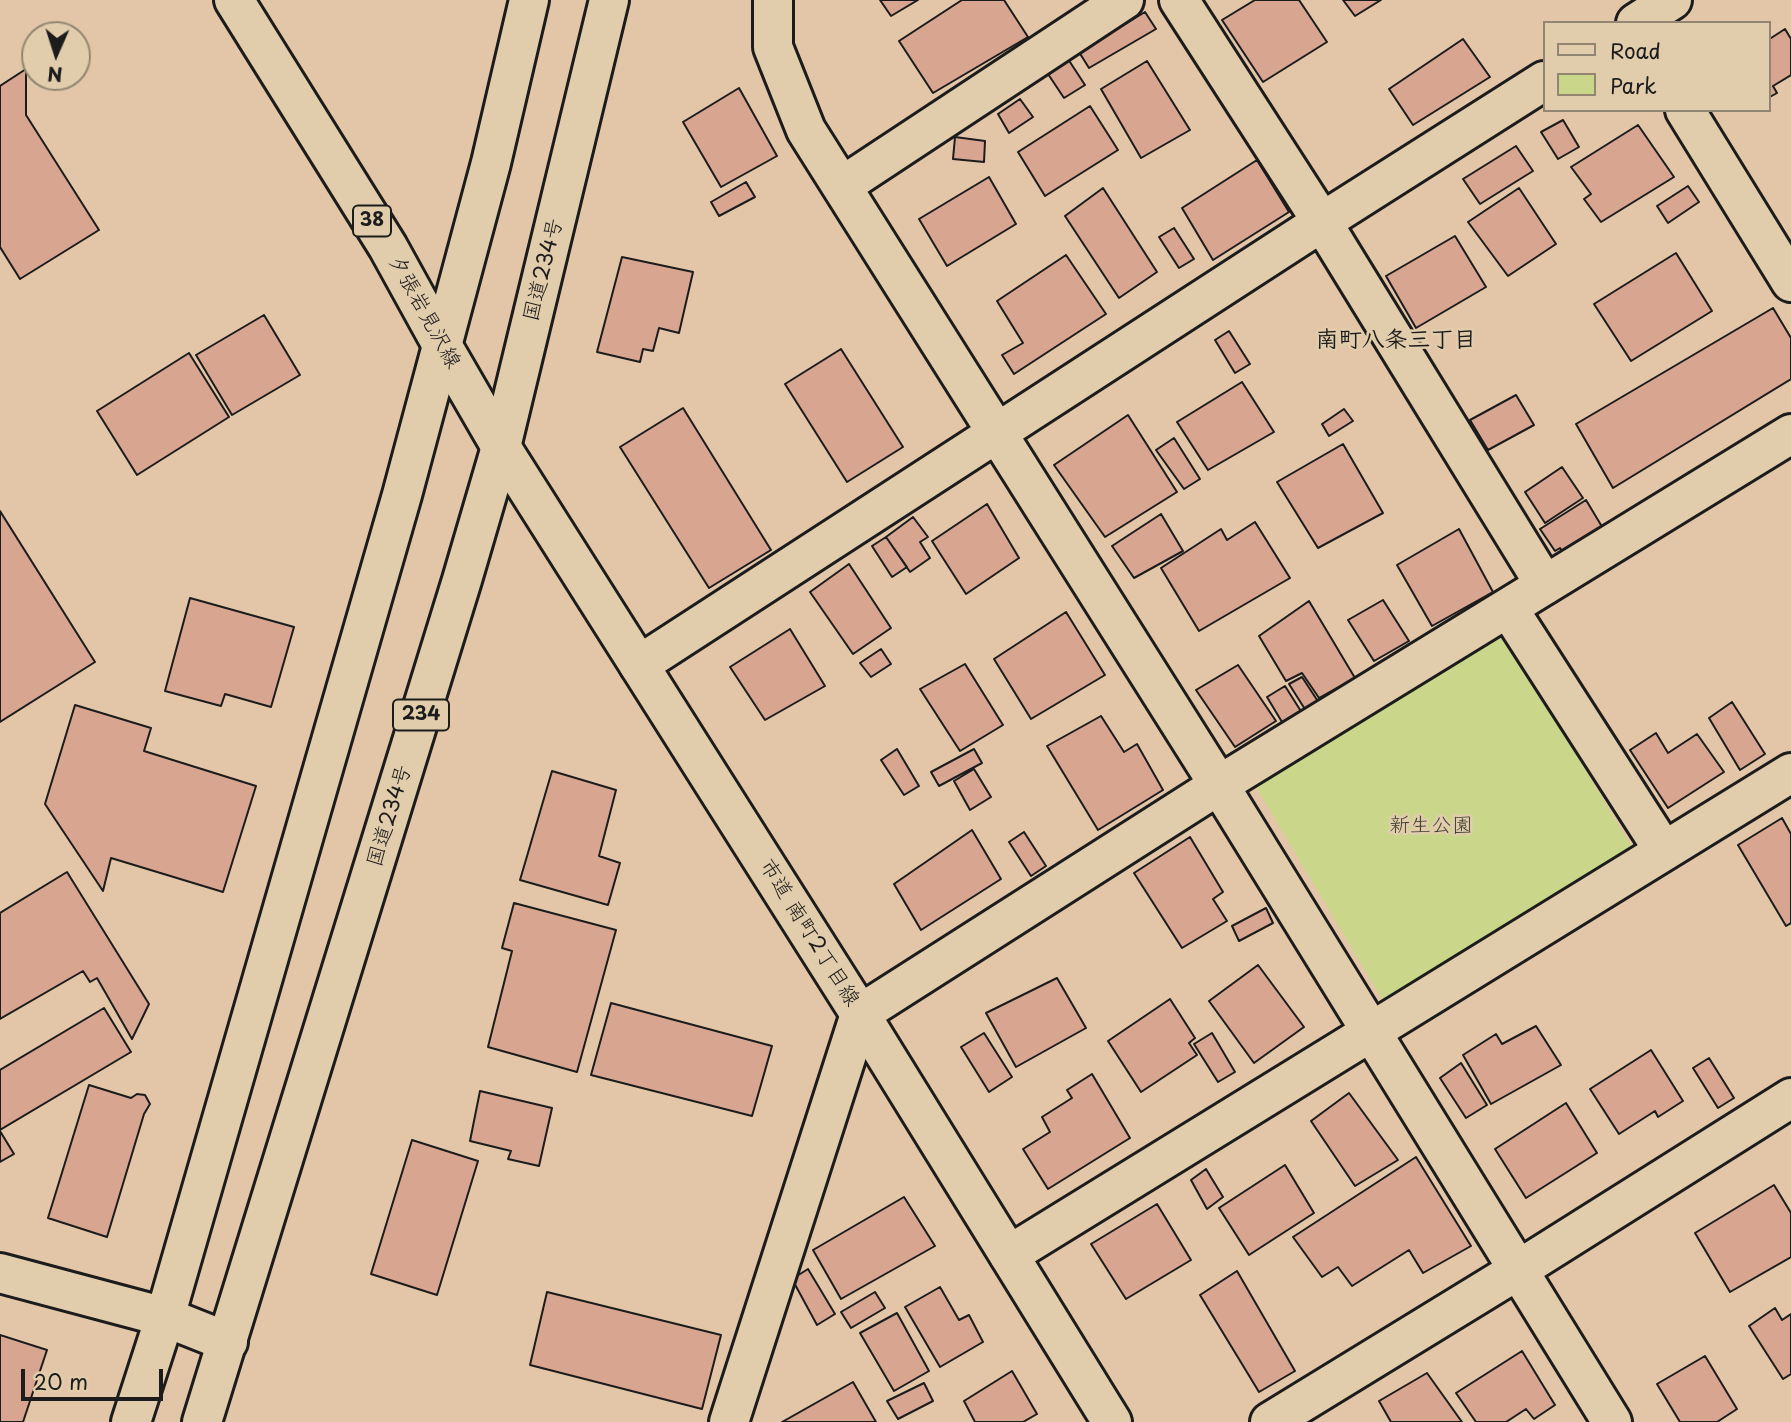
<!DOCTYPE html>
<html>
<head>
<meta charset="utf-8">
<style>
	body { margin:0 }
	#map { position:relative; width:1791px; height:1422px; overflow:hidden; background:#e2c6a7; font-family:"Playpen Sans",sans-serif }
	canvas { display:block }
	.legend { position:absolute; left:1543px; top:21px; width:228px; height:91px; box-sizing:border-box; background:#e1ccab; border:2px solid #928672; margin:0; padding:9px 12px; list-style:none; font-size:21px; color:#1c1c1c }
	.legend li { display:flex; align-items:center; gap:14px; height:35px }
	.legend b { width:35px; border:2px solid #928672 }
	.north { position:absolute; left:21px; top:21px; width:70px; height:70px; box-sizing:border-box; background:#e1ccab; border:2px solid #928672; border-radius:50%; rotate:183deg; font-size:19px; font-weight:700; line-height:28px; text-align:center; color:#1c1c1c }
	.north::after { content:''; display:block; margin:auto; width:24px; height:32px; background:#1c1c1c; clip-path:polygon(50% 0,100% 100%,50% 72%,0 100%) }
	.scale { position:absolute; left:21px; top:1369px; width:142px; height:32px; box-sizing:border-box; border:4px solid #1c1c1c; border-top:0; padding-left:9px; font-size:21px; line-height:24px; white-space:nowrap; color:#1c1c1c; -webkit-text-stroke:5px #e1ccab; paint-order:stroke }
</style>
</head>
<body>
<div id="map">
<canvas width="1791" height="1422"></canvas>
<ul class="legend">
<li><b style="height:9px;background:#e1ccab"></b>Road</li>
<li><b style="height:19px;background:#cad78a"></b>Park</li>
</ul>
<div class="north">N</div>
<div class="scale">20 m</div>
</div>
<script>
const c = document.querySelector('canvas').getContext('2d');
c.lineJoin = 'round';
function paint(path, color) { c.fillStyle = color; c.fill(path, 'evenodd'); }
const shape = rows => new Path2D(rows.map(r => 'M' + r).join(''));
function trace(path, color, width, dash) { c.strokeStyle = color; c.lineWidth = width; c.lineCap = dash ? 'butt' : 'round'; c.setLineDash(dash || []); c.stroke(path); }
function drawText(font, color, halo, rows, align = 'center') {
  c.font = font + ' "Playpen Sans","Klee One",sans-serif'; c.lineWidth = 5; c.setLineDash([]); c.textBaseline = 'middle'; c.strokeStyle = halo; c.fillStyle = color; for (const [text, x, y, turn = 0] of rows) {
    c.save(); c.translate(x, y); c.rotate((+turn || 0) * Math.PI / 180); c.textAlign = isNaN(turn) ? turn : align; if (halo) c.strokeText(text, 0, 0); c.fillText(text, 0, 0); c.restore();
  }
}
const green = shape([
	[1504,635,1633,849,1384,1002,1255,785]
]);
const building = shape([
	[880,0,918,0,891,16,880,0],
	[962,0,1004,0,1028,37,933,93,899,41,962,0],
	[1255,0,1299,0,1327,42,1263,82,1222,20,1255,0],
	[1343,0,1381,0,1355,16,1343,0],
	[1145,12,1156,29,1089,68,1079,52,1145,12],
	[1785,29,1791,39,1791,75,1773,86,1777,93,1768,98,1768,40,1785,29],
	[1463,39,1490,77,1413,125,1389,89,1463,39],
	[1068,59,1085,85,1064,98,1048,74,1068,59],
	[1147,61,1190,130,1141,158,1101,89,1147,61],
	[26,69,26,115,99,230,20,279,0,247,0,86,26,69],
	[739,88,777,156,721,187,683,122,739,88],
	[1020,99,1033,117,1009,133,998,114,1020,99],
	[1090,106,1118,150,1045,196,1018,152,1090,106],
	[1563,120,1579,147,1558,159,1541,132,1563,120],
	[1638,125,1674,177,1601,222,1584,199,1591,194,1571,167,1638,125],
	[955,137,985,141,984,162,953,159,955,137],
	[1516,146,1533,171,1480,204,1463,179,1516,146],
	[1257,160,1289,212,1213,260,1182,208,1257,160],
	[989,177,1016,224,947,266,919,219,989,177],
	[746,182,755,197,719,216,711,202,746,182],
	[1688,186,1699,202,1668,223,1657,206,1688,186],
	[1103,188,1157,272,1119,298,1065,216,1103,188],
	[1519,188,1556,244,1508,276,1468,222,1519,188],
	[1174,228,1194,259,1179,268,1159,237,1174,228],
	[1455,236,1486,287,1416,328,1386,276,1455,236],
	[1676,253,1712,311,1631,361,1594,304,1676,253],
	[1066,255,1106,314,1014,374,1002,355,1023,343,997,301,1066,255],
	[622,257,693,272,679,333,659,328,653,351,643,349,640,362,597,352,622,257],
	[1773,308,1791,338,1791,379,1613,488,1576,424,1773,308],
	[264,315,300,375,232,415,196,355,264,315],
	[1229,331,1250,364,1235,373,1215,340,1229,331],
	[841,349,903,447,847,482,785,384,841,349],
	[189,353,229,417,137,475,97,411,189,353],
	[1242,382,1274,432,1208,470,1177,422,1242,382],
	[1516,395,1534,425,1488,450,1470,420,1516,395],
	[683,408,771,550,709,588,620,447,683,408],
	[1344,409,1353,421,1329,436,1322,424,1344,409],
	[1128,415,1177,492,1105,537,1054,465,1128,415],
	[1174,438,1200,479,1184,489,1156,450,1174,438],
	[1343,444,1383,513,1318,548,1277,482,1343,444],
	[1562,467,1583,498,1545,523,1525,492,1562,467],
	[1586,500,1604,530,1564,554,1560,548,1555,551,1540,529,1586,500],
	[987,504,1019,558,966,594,932,541,987,504],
	[0,511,95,662,0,722,0,511],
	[1161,514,1183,551,1134,578,1112,546,1161,514],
	[913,517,928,537,920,542,930,558,910,572,886,537,913,517],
	[1255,522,1290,578,1199,631,1161,568,1221,529,1227,540,1255,522],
	[1459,529,1493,592,1432,626,1397,565,1459,529],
	[886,537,907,567,892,577,872,546,886,537],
	[849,564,891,628,853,654,810,592,849,564],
	[190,598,294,627,271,707,225,694,221,706,165,691,190,598],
	[1383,600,1409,641,1374,661,1348,620,1383,600],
	[1309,601,1355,678,1319,698,1302,673,1286,681,1259,636,1309,601],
	[1066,612,1105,675,1031,719,994,659,1066,612],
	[790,629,825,686,765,720,730,667,790,629],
	[881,649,891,664,871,677,860,663,881,649],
	[965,664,1003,725,960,751,920,689,965,664],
	[1238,665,1276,721,1235,747,1196,690,1238,665],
	[1302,677,1321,706,1308,714,1289,684,1302,677],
	[1285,686,1304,716,1285,727,1267,697,1285,686],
	[1732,702,1765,754,1740,770,1709,718,1732,702],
	[75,705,151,728,144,751,256,786,223,892,111,858,103,891,45,804,75,705],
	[1101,716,1124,752,1137,744,1163,790,1098,830,1047,746,1101,716],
	[1656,733,1668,753,1697,734,1724,772,1668,808,1630,750,1656,733],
	[897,749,919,786,904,795,881,760,897,749],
	[974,749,982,763,939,786,931,772,974,749],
	[974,769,991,797,970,810,954,781,974,769],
	[552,771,616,790,599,856,620,863,608,905,520,880,552,771],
	[1782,818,1791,834,1791,923,1786,926,1738,845,1782,818],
	[972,830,1001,879,921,930,894,884,972,830],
	[1024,832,1046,866,1031,876,1009,842,1024,832],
	[1190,837,1223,892,1213,899,1227,921,1182,948,1134,873,1190,837],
	[67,872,149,1004,132,1039,97,978,90,982,83,971,0,1019,0,913,67,872],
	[514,903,616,930,577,1072,488,1047,512,951,502,948,514,903],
	[1266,908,1273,923,1239,941,1232,926,1266,908],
	[1258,965,1304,1027,1254,1063,1209,1001,1258,965],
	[1057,978,1086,1028,1016,1067,986,1013,1057,978],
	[1170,999,1195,1038,1189,1043,1197,1055,1141,1092,1108,1041,1170,999],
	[611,1003,772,1046,752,1116,591,1075,611,1003],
	[104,1008,131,1052,0,1130,0,1070,104,1008],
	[1536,1026,1561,1065,1491,1104,1463,1055,1496,1034,1502,1044,1536,1026],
	[984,1033,1012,1077,989,1092,961,1047,984,1033],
	[1212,1033,1235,1072,1218,1082,1194,1044,1212,1033],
	[1651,1050,1683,1101,1658,1117,1655,1111,1619,1134,1590,1089,1651,1050],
	[1709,1058,1734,1098,1718,1108,1693,1068,1709,1058],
	[1461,1063,1487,1105,1466,1118,1440,1078,1461,1063],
	[1092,1074,1130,1138,1048,1189,1023,1149,1050,1132,1042,1117,1072,1098,1067,1090,1092,1074],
	[89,1085,131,1098,137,1094,145,1095,150,1104,144,1114,107,1237,48,1218,89,1085],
	[480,1091,552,1108,539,1166,508,1159,511,1151,470,1141,480,1091],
	[1349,1093,1398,1160,1355,1186,1311,1121,1349,1093],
	[1566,1103,1597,1153,1526,1198,1495,1149,1566,1103],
	[0,1131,14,1154,0,1162,0,1131],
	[412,1140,478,1161,437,1295,371,1274,412,1140],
	[1416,1157,1471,1246,1423,1273,1409,1250,1352,1286,1338,1267,1322,1277,1293,1237,1416,1157],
	[1285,1165,1314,1213,1249,1255,1219,1208,1285,1165],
	[1206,1169,1223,1197,1207,1209,1191,1180,1206,1169],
	[1774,1185,1791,1213,1791,1257,1730,1292,1695,1233,1774,1185],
	[904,1197,935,1246,841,1299,813,1250,904,1197],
	[1157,1204,1191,1260,1126,1299,1091,1244,1157,1204],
	[808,1269,835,1314,817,1325,792,1279,808,1269],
	[1237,1271,1295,1371,1259,1392,1200,1295,1237,1271],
	[940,1287,959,1320,969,1315,983,1342,940,1367,905,1307,940,1287],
	[547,1292,721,1335,702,1409,530,1365,547,1292],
	[875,1292,885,1308,851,1328,841,1312,875,1292],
	[1775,1308,1782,1320,1791,1314,1791,1374,1783,1379,1749,1326,1775,1308],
	[897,1313,929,1371,894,1391,860,1333,897,1313],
	[0,1335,47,1350,23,1422,0,1422,0,1335],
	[1522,1351,1555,1405,1534,1419,1526,1409,1506,1422,1476,1422,1456,1393,1522,1351],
	[1705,1356,1737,1409,1717,1422,1680,1422,1657,1384,1705,1356],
	[1012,1371,1037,1414,1023,1422,975,1422,964,1401,1012,1371],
	[1427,1373,1462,1422,1391,1422,1379,1401,1427,1373],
	[853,1382,876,1422,782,1422,853,1382],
	[924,1383,933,1401,898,1419,887,1401,924,1383]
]);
const street = shape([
	[773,0,773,47,806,130,1219,785,1612,1422],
	[1179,0,1322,222,1545,585],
	[1636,23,1672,0],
	[1685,110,1791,282],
	[842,186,1124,0],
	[1508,608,1664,851],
	[639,665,1322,222,1544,81],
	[1009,1255,1791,773],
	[0,1273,165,1317,228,1342],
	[729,1422,860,1014,1219,785,1791,434],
	[1270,1422,1518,1270,1791,1098]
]);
const secondary = shape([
	[501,447,860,1014,1112,1422]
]);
const primary = shape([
	[234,0,388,247,442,345,501,447]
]);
const highway = shape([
	[131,1422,165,1317,402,495,491,163,529,0],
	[202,1422,462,580,501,447,609,0]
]);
const shields = [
	[372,221,38],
	[421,715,56]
];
const shieldNames = [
	["38",372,221],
	["234",421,715]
];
const streetNames = [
	["国道234号",544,270,-76],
	["夕張岩見沢線",424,312,61],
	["国道234号",390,816,-73],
	["市道 南町2丁目線",809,933,58]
];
const parkNames = [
	["新生公園",1431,826]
];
const neighbourhoodNames = [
	["南町八条三丁目",1396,341]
];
paint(green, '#cad78a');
paint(building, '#d8a591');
trace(building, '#1c1c1c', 2);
trace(street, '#1c1c1c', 44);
trace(secondary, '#1c1c1c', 44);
trace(primary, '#1c1c1c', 44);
trace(highway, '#1c1c1c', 44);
trace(street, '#e1ccab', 38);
trace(secondary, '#e1ccab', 38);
trace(primary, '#e1ccab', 38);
trace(highway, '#e1ccab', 38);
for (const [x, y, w] of shields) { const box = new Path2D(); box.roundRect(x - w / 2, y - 15.5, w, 31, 5); c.fillStyle = '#e1ccab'; c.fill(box); trace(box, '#1c1c1c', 2); }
drawText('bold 19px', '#1c1c1c', null, shieldNames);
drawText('21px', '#1c1c1c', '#e1ccab', streetNames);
drawText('21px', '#3f4132', '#e1ccab', parkNames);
drawText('bold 23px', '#1c1c1c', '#e1ccab', neighbourhoodNames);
</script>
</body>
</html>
